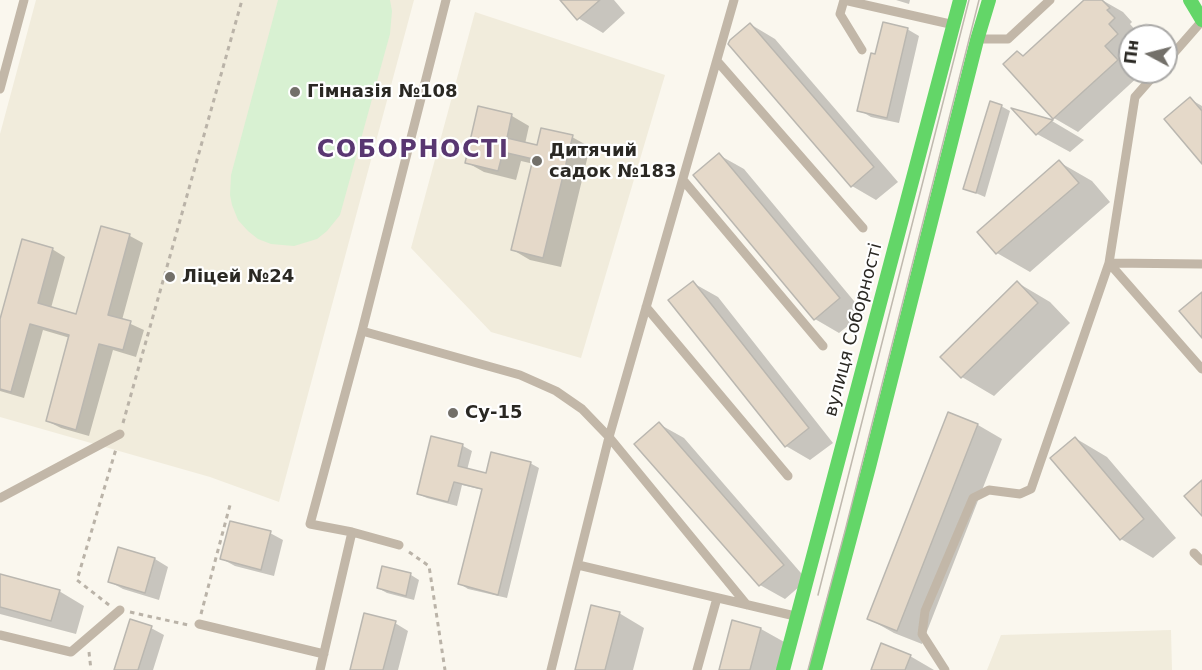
<!DOCTYPE html>
<html>
<head>
<meta charset="utf-8">
<style>
	body { margin:0 }
	#map { position:relative; width:1202px; height:670px; overflow:hidden; background:#faf7ee; font-family:"DejaVu Sans",sans-serif }
	canvas { display:block }
	.north { position:absolute; left:1118px; top:24px; width:60px; height:60px; box-sizing:border-box; background:#fff; border:2px solid #aaa9a7; border-radius:50%; rotate:277deg; font-size:16px; font-weight:700; line-height:24px; text-align:center; color:#2a2823 }
	.north::after { content:''; display:block; margin:auto; width:21px; height:27px; background:#73706a; clip-path:polygon(50% 0,100% 100%,50% 72%,0 100%) }
</style>
</head>
<body>
<div id="map">
<canvas width="1202" height="670"></canvas>
<div class="north">Пн</div>
</div>
<script>
const c = document.querySelector('canvas').getContext('2d');
c.lineJoin = 'round';
function paint(path, color) { c.fillStyle = color; c.fill(path, 'evenodd'); }
const shape = rows => new Path2D(rows.map(r => 'M' + r).join(''));
function trace(path, color, width, dash) { c.strokeStyle = color; c.lineWidth = width; c.lineCap = dash ? 'butt' : 'round'; c.setLineDash(dash || []); c.stroke(path); }
function drawText(font, color, halo, rows, align = 'center') {
  c.font = font + ' "DejaVu Sans",sans-serif'; c.lineWidth = 4.5; c.setLineDash([]); c.textBaseline = 'middle'; c.strokeStyle = halo; c.fillStyle = color; for (const [text, x, y, turn = 0] of rows) {
    c.save(); c.translate(x, y); c.rotate((+turn || 0) * Math.PI / 180); c.textAlign = isNaN(turn) ? turn : align; if (halo) c.strokeText(text, 0, 0); c.fillText(text, 0, 0); c.restore();
  }
}
const built = shape([
	[36,0,414,0,279,502,210,477,0,417,0,134],
	[475,12,665,75,581,358,491,332,411,248],
	[1171,630,1172,670,987,670,1001,635]
]);
const green = shape([
	[278,0,390,0,392,11,390,34,340,215,327,231,317,239,294,246,271,244,258,239,248,231,238,220,232,205,230,195,231,175]
]);
const shadow = shape([
	[562,0,614,0,625,13,603,33,578,18],
	[896,0,910,0,909,4],
	[1086,0,1102,0,1123,12,1132,22,1130,24,1137,32,1134,36,1130,36,1130,58,1127,61,1130,63,1130,72,1138,72,1140,75,1078,132,1054,118,1005,64,1017,52,1024,56],
	[750,24,775,39,898,182,876,200,852,186],
	[907,29,919,36,899,123,871,117,859,110,876,55],
	[1190,99,1202,106,1202,161],
	[1001,106,1010,111,985,197,964,188],
	[1016,111,1052,121,1084,140,1070,152,1037,134],
	[512,116,529,126,525,144,538,147,572,137,590,147,561,267,530,260,513,250,534,164,521,161,516,180,484,172,466,162],
	[719,155,744,169,864,313,839,333,815,319],
	[1059,162,1092,181,1110,202,1030,272,997,253,979,232],
	[102,228,130,236,143,243,122,320,144,330,136,357,113,350,89,436,61,428,47,421,70,338,43,330,24,398,0,391,0,325,52,249,65,257,51,308,77,316],
	[693,283,718,297,833,443,810,460,786,446],
	[1018,283,1050,302,1070,323,994,396,962,377],
	[949,414,978,425,1002,439,922,644,894,633,869,619],
	[659,424,684,438,807,580,785,599,760,585],
	[432,438,463,446,472,451,467,470,487,475,530,463,539,468,507,598,468,589,460,584,483,490,462,485,457,506,427,498,418,494],
	[1075,438,1107,457,1176,538,1153,558,1121,539],
	[270,533,283,540,274,576,235,566,222,559],
	[155,559,168,567,159,600,123,589,110,582],
	[384,568,411,575,419,580,414,600,387,593,378,588],
	[0,576,59,591,84,606,76,634,0,614],
	[619,613,644,628,633,670,576,670],
	[733,622,761,629,786,643,779,670,721,670],
	[395,623,408,631,398,670,352,670],
	[151,628,164,635,153,670,116,670],
	[910,656,934,670,872,670]
]);
const building = shape([
	[560,0,600,0,577,20,560,0],
	[1084,0,1102,0,1110,8,1107,10,1115,18,1109,24,1118,34,1105,46,1118,60,1053,119,1003,64,1017,51,1023,56,1084,0],
	[883,22,908,28,887,118,857,111,871,53,875,54,883,22],
	[750,23,874,167,851,187,728,44,730,40,750,23],
	[1190,97,1202,111,1202,164,1164,119,1190,97],
	[990,101,1002,105,976,193,963,189,990,101],
	[478,106,512,114,507,138,537,145,541,128,573,135,543,258,511,250,533,159,503,152,498,171,465,163,478,106],
	[1011,108,1053,120,1036,135,1011,108],
	[719,153,840,298,814,320,693,175,719,153],
	[1059,160,1079,183,996,254,977,232,1059,160],
	[101,226,130,234,108,315,131,321,123,350,99,344,76,430,46,421,69,335,30,324,11,392,0,389,0,319,22,239,53,248,38,303,76,314,101,226],
	[693,281,809,428,785,447,668,300,693,281],
	[1017,281,1038,303,961,378,940,357,1017,281],
	[1202,292,1202,338,1179,311,1202,292],
	[948,412,978,424,897,631,867,619,948,412],
	[659,422,784,565,759,586,634,444,659,422],
	[431,436,463,444,458,466,486,473,491,452,531,462,498,595,458,584,482,489,454,482,448,502,417,494,431,436],
	[1075,437,1144,519,1120,540,1050,458,1075,437],
	[1202,480,1202,516,1184,496,1202,480],
	[230,521,271,531,261,570,220,559,230,521],
	[118,547,155,558,145,593,108,582,118,547],
	[382,566,411,573,406,596,377,588,382,566],
	[0,574,60,590,51,621,0,607,0,574],
	[591,605,620,612,605,670,575,670,591,605],
	[364,613,396,621,383,670,350,670,364,613],
	[130,619,152,626,138,670,114,670,130,619],
	[732,620,761,628,750,670,719,670,732,620],
	[881,643,911,655,905,670,871,670,881,643]
]);
const path = shape([
	[123,423,242,0],
	[409,552,429,566,445,670],
	[109,605,77,580,116,449],
	[130,612,188,625],
	[201,614,230,505],
	[89,652,91,670]
]);
const lane = shape([
	[734,0,609,437,747,605],
	[844,0,950,24],
	[844,0,840,14,862,50],
	[981,39,1008,39,1050,0],
	[717,61,863,228],
	[1166,62,1202,21],
	[1157,72,1135,97,1109,263,1202,369],
	[0,89,24,0],
	[683,180,823,346],
	[646,307,788,476],
	[362,331,520,375,556,391,582,409,609,437,551,670],
	[0,498,120,434],
	[352,532,310,524,362,331,446,0],
	[1194,553,1202,561],
	[578,565,795,616],
	[199,624,324,654],
	[0,635,71,652,120,610],
	[320,670,352,532,399,545],
	[697,670,717,598],
	[945,670,922,634,925,611,973,498,989,490,1020,494,1031,489,1109,263,1202,264]
]);
const fast = shape([
	[1190,0,1202,20],
	[783,670,960,0],
	[815,670,869,467,977,40,989,0]
]);
const tram = shape([
	[818,595,969,0],
	[808,670,845,531,979,0]
]);
const markers = [
	[295,92,6,"#73706a"],
	[537,161,6,"#73706a"],
	[170,277,6,"#73706a"],
	[453,413,6,"#73706a"]
];
const poiNames = [
	["Гімназія №108",307,92],
	["Дитячий",549,151],
	["садок №183",549,172],
	["Ліцей №24",182,277],
	["Су-15",465,413]
];
const streetNames = [
	["вулиця Соборності",854,330,-75]
];
const districtNames = [
	["СОБОРНОСТІ",413,151]
];
paint(built, '#f1ecdc');
paint(green, '#d8f1d2');
paint(shadow, '#0003');
paint(building, '#e5d9c9');
trace(building, '#bab7b0', 1.5);
trace(path, '#bab3a8', 3, [4.5, 4.5]);
trace(lane, '#c2b7a8', 9);
trace(fast, '#63d668', 14);
trace(tram, '#bfb9ae', 1.5);
for (const [x, y, r, color] of markers) { const dot = new Path2D(); dot.arc(x, y, r, 0, 2 * Math.PI); c.fillStyle = color; c.fill(dot); trace(dot, '#fff', 2); }
drawText('bold 18px', '#2a2823', '#fff', poiNames, 'left');
drawText('18px', '#2a2823', '#fff', streetNames);
c.letterSpacing = '1.5px';
drawText('bold 24px', '#593771', '#fff', districtNames);
c.letterSpacing = '0px';
</script>
</body>
</html>
